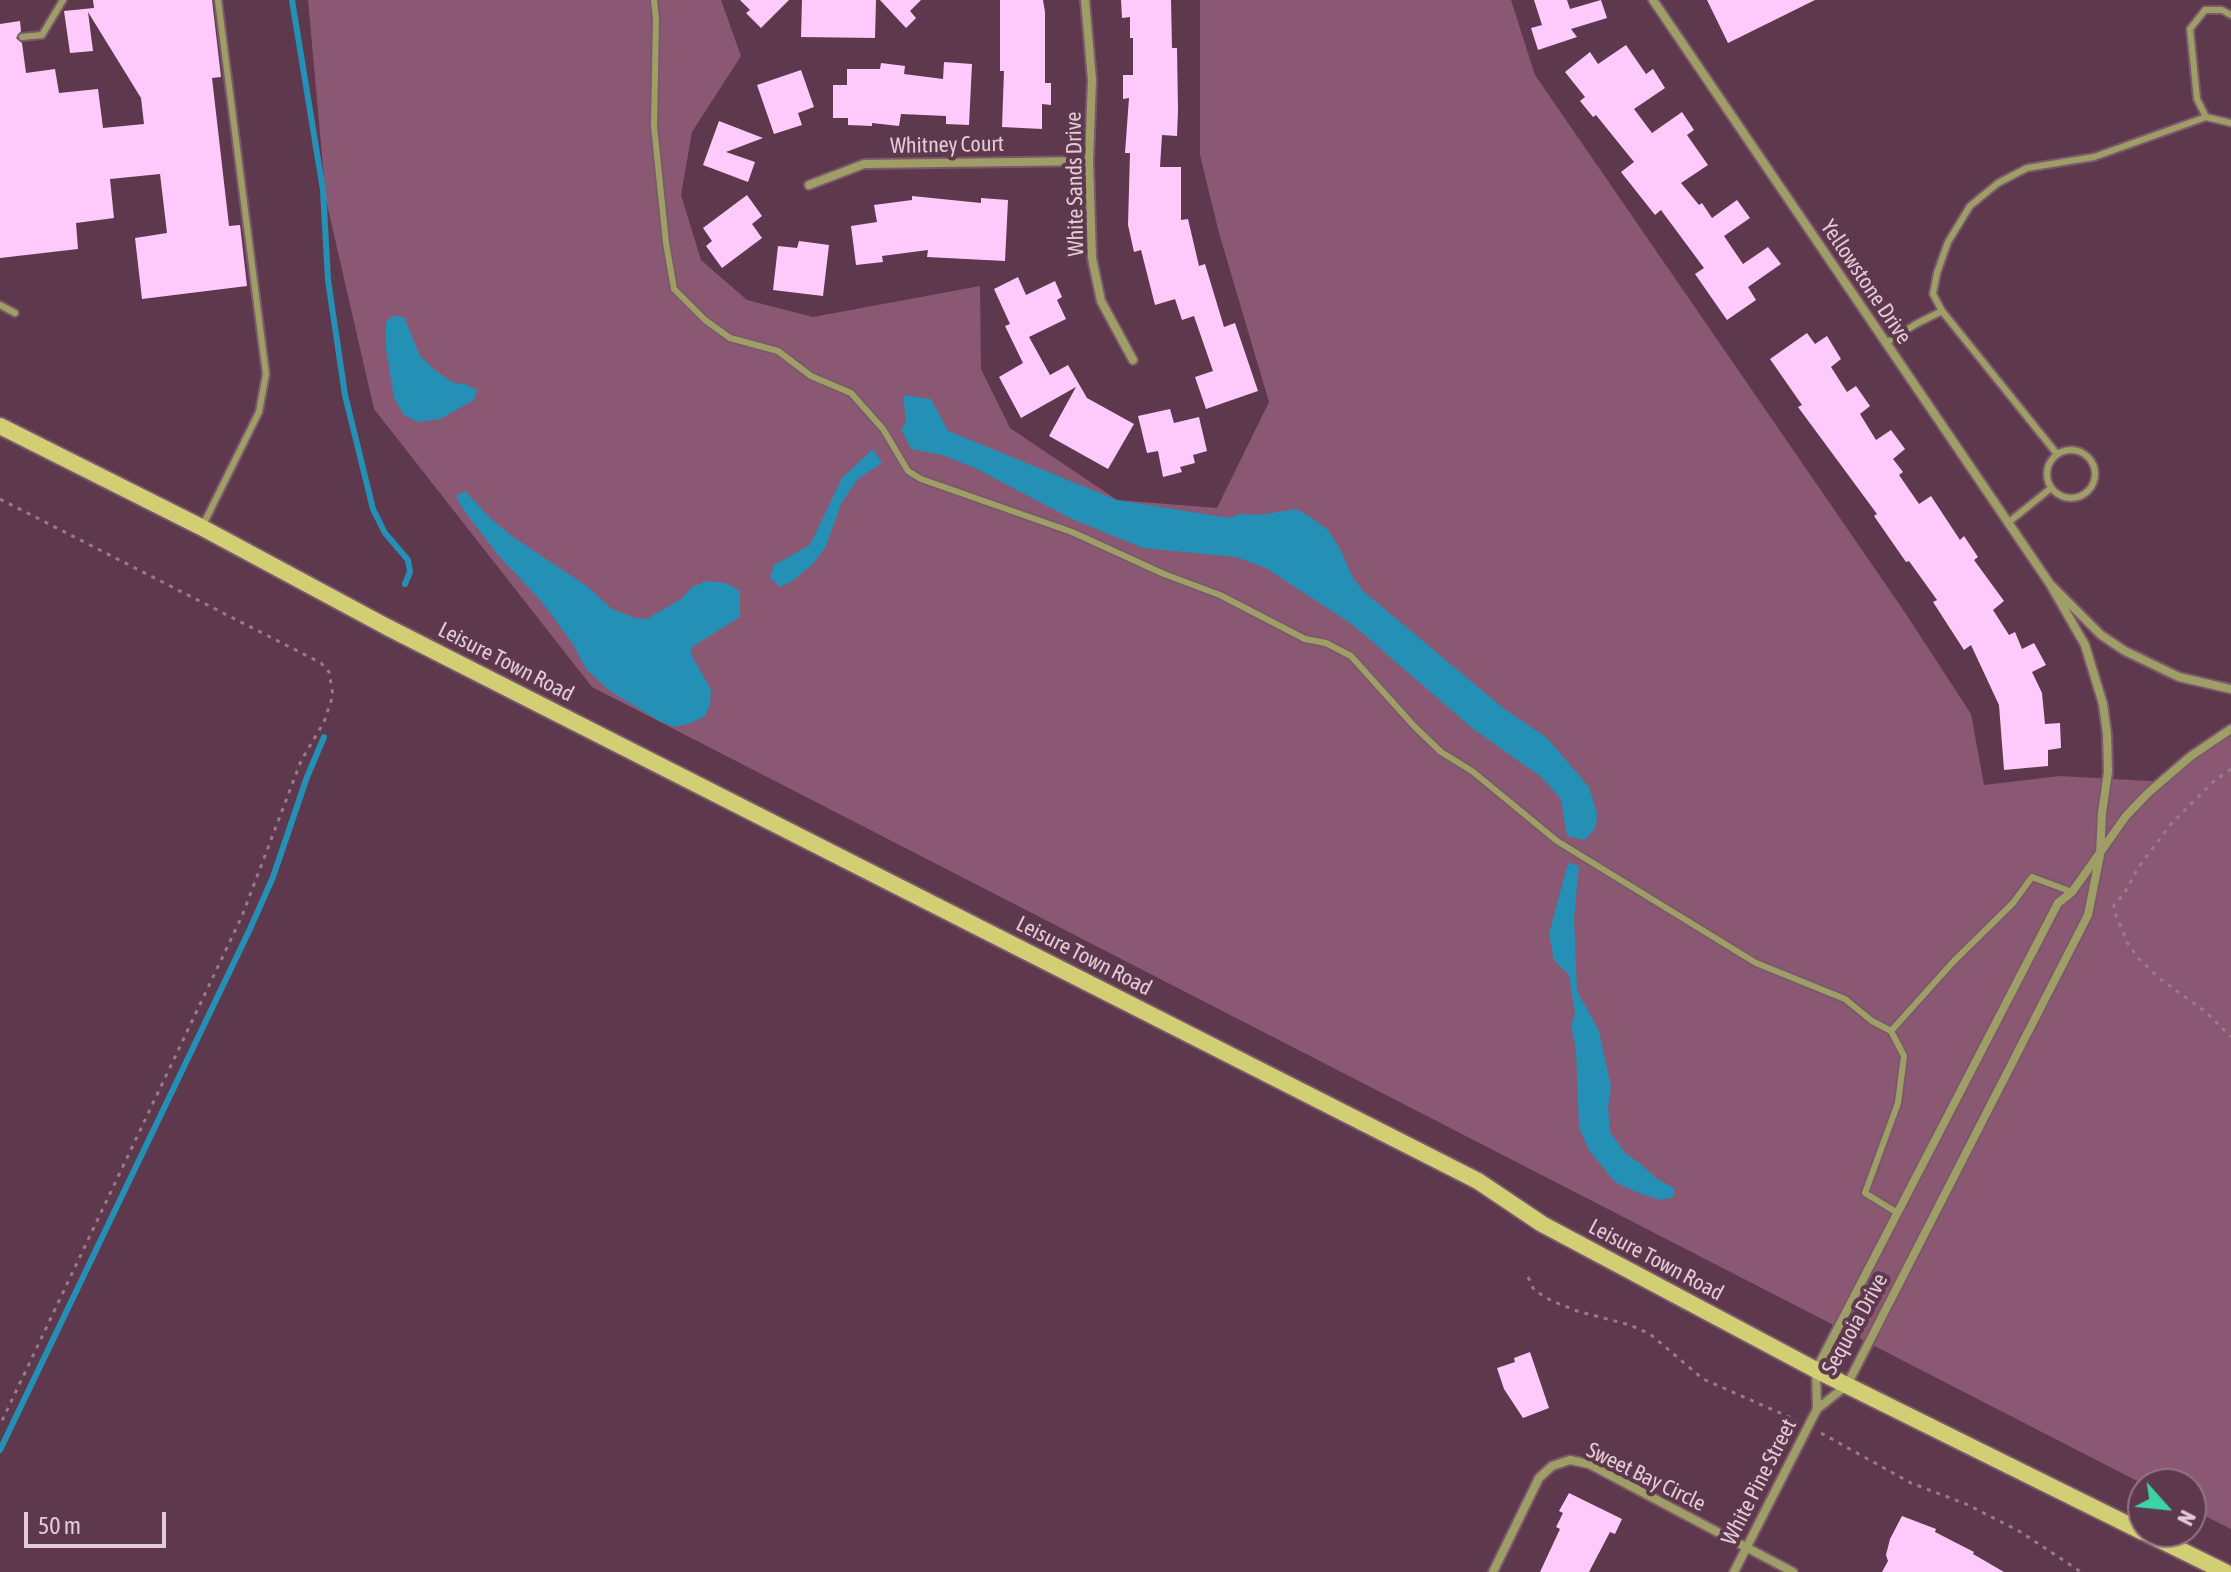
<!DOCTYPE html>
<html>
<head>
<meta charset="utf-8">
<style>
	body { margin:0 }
	#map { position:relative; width:2231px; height:1572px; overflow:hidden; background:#5e394d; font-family:"Asap Condensed",sans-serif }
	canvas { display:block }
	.north { position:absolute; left:2127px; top:1468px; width:80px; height:80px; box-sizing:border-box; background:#5e394d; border:2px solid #937384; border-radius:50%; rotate:117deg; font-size:22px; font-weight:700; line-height:32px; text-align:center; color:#e3cbd6 }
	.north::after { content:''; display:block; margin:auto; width:28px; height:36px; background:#3ad4a5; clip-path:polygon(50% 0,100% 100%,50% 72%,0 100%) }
	.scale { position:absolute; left:24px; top:1512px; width:142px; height:36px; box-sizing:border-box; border:4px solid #e3cbd6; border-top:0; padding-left:10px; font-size:24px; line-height:28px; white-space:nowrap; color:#e3cbd6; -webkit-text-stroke:6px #5e394d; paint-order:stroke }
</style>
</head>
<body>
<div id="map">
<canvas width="2231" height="1572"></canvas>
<div class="north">N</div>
<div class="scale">50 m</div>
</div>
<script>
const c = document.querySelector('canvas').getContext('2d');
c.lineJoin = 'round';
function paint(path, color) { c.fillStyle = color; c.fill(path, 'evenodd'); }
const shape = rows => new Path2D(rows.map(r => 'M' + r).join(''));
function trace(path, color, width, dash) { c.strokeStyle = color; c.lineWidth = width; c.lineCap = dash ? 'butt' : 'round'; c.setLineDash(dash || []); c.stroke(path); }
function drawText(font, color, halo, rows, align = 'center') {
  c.font = font + ' "Asap Condensed",sans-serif'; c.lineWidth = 8; c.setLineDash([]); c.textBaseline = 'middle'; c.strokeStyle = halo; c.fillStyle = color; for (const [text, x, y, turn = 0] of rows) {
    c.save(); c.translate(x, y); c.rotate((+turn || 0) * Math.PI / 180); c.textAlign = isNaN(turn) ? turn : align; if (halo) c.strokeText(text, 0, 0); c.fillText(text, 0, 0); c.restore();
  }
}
const green = shape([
	[308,0,721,0,741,56,692,132,681,195,701,260,747,300,813,317,980,286,981,369,1010,428,1117,500,1217,508,1269,402,1219,233,1200,155,1200,0,1511,0,1535,75,1904,611,1971,714,1984,785,2060,776,2167,782,2192,756,2231,731,2231,1529,2191,1509,2191,1484,2143,1484,592,687,374,409,326,200]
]);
const water = shape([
	[393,316,404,317,420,356,436,371,454,383,465,384,477,390,474,400,440,419,418,422,404,415,394,398,386,348,386,322],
	[903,395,931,399,948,431,1117,500,1229,518,1239,514,1260,515,1296,509,1309,516,1328,530,1340,549,1352,576,1363,591,1503,708,1546,737,1589,787,1597,813,1596,827,1585,840,1567,836,1561,799,1541,777,1472,728,1353,625,1266,568,1236,557,1143,548,1072,519,975,468,942,455,911,449,901,429,906,423],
	[873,449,882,463,858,479,842,502,825,548,812,565,792,581,780,587,770,577,774,565,810,545,842,478],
	[465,491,490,518,513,537,588,587,612,609,635,618,647,619,681,599,692,587,707,581,725,583,740,591,740,617,692,647,691,654,711,690,710,704,705,716,691,723,675,727,661,722,610,691,586,669,573,644,542,602,499,556,463,509,456,496],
	[1568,863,1579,866,1574,918,1577,991,1599,1031,1611,1087,1608,1107,1610,1132,1625,1153,1642,1165,1657,1179,1674,1188,1674,1197,1660,1200,1636,1192,1615,1182,1589,1150,1579,1128,1576,1050,1571,1026,1575,1013,1569,975,1554,960,1549,934]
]);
const stream = shape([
	[292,0,323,190,328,280,345,395,373,509,385,533,408,560,410,572,405,584],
	[0,1450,250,929,273,877,307,777,324,737]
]);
const building = shape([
	[93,0,212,0,221,77,212,78,229,226,240,225,247,286,142,299,135,238,167,233,160,174,110,179,114,218,76,223,78,249,0,258,0,24,20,21,21,31,16,38,22,43,26,73,55,69,59,93,98,89,103,128,144,124,141,98,88,12,93,51,70,53,64,11,94,8],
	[740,0,789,0,761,28,746,13,750,10],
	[802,0,876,0,875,38,801,37],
	[880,0,921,0,910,11,916,18,906,28],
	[1000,0,1043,0,1045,12,1045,83,1051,83,1051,105,1042,104,1042,129,1002,127,1004,71,1000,71],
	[1121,0,1171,0,1172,48,1177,48,1178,111,1177,136,1162,135,1160,167,1181,167,1181,220,1188,219,1199,266,1205,264,1224,327,1235,323,1258,391,1206,409,1195,377,1213,371,1194,316,1182,320,1175,299,1155,305,1141,250,1134,252,1128,225,1130,153,1125,153,1129,98,1123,99,1123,75,1133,75,1133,38,1130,38,1130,17,1122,18],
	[1534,0,1567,0,1570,9,1601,0,1607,18,1571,29,1577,37,1538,50,1531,28,1542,25],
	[1707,0,1815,0,1728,43],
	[1626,45,1646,74,1653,69,1665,88,1634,109,1652,133,1682,112,1694,130,1687,135,1708,165,1681,183,1699,205,1702,203,1712,218,1737,200,1750,218,1724,236,1743,264,1768,247,1781,264,1748,287,1756,300,1727,320,1695,274,1704,268,1661,210,1655,215,1621,172,1634,162,1596,115,1593,117,1580,101,1585,97,1565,72,1590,52,1598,64],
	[944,62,972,64,969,125,946,124,946,116,901,114,899,126,872,123,872,126,848,125,848,118,833,118,833,85,847,85,847,69,880,69,881,63,905,66,904,74,943,79],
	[801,70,814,107,798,113,802,125,774,134,757,85],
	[719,121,763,138,726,152,755,162,748,182,703,165],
	[747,195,762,216,752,224,762,238,722,268,706,246,712,241,703,228],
	[912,196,981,203,981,198,1008,200,1005,261,927,257,928,250,882,256,883,262,856,265,851,226,877,222,874,205,912,200],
	[799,241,829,245,823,296,773,290,778,246,797,248],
	[1018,277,1026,295,1055,281,1062,297,1057,300,1066,319,1029,337,1050,375,1068,365,1087,398,1134,424,1108,469,1049,436,1076,387,1021,418,999,377,1023,363,1005,326,1010,324,994,289],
	[1807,333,1815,344,1827,336,1841,359,1831,367,1847,392,1856,386,1870,406,1860,414,1876,440,1891,430,1905,449,1893,459,1903,472,1899,475,1919,504,1931,496,1960,540,1964,536,1978,557,1974,560,2004,601,1993,610,2009,635,2015,632,2022,649,2034,643,2046,665,2032,672,2042,693,2045,724,2060,723,2061,748,2048,750,2048,766,2004,770,1999,705,1971,645,1964,650,1933,602,1937,600,1909,561,1906,562,1874,516,1877,514,1798,407,1802,405,1770,359],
	[1170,409,1174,423,1199,417,1207,451,1193,455,1195,463,1180,467,1182,472,1163,477,1158,451,1147,453,1138,416],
	[1530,1352,1549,1408,1523,1418,1504,1389,1497,1368,1515,1362,1514,1358],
	[1569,1493,1622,1519,1615,1534,1610,1532,1589,1572,1540,1572,1560,1529,1556,1527,1563,1513,1559,1511],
	[1902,1516,1936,1529,1935,1532,1974,1552,1973,1554,2004,1572,1882,1572,1888,1561,1886,1555,1890,1539]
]);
const path = shape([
	[0,499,321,663,329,672,333,695,324,722,301,761,242,916,0,1425],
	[2231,769,2215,780,2171,824,2138,868,2124,894,2114,905,2114,910,2127,942,2138,958,2159,978,2207,1013,2231,1037],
	[1528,1277,1534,1290,1552,1301,1577,1311,1630,1325,1650,1334,1703,1379,1796,1420],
	[1821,1433,1911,1483,1966,1504,2019,1531,2081,1572]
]);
const service = shape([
	[654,0,656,19,654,126,666,243,674,289,705,320,730,338,778,351,811,376,851,393,883,429,908,471,921,479,1072,532,1164,574,1220,595,1305,639,1326,643,1351,656,1414,726,1441,752,1472,771,1557,841,1756,963,1845,999,1872,1021,1891,1031,1904,1056,1898,1103,1865,1193,1896,1212],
	[22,37,42,35,63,0],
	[2206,117,2197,99,2190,29,2205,10,2222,10,2231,15],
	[0,305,15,313],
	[1942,311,1933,294,1937,273,1948,242,1970,206,1998,183,2027,168,2094,157,2206,117,2231,123],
	[1886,343,1916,324,1942,311,2057,454],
	'2047 474a24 24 0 1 1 48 0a24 24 0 1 1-48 0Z',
	[2009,522,2051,488],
	[202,527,259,412,266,374,218,0],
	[1891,1031,1953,962,2013,903,2032,877,2072,892]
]);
const minor = shape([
	[1085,0,1092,80,1089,161,1092,258,1101,301,1133,360],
	[1653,0,2050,584,2101,635,2125,651,2179,677,2231,689],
	[809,185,864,164,1089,161],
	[1817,1409,1816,1370,2058,903,2072,892,2126,816,2148,793,2191,756,2231,729],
	[1493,1572,1539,1478,1552,1466,1570,1460,1589,1464,1793,1572],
	[1734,1572,1817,1409,1847,1385,2088,915,2100,855,2102,813,2108,772,2107,734,2103,704,2085,645,2050,584]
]);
const secondary = shape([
	[0,426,201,527,387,627,1478,1181,1542,1224,1816,1370,2143,1532],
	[2144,1532,2225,1572]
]);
const streetNames = [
	["Whitney Court",947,145,-1],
	["White Sands Drive",1075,184,-91],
	["Yellowstone Drive",1866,282,56],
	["Leisure Town Road",506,662,27],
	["Leisure Town Road",1084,956,27],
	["Leisure Town Road",1656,1260,28],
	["Sequoia Drive",1855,1324,-61],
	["Sweet Bay Circle",1646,1477,26],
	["White Pine Street",1759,1482,-63]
];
paint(green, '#8a5872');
paint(water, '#2490b6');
trace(stream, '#2490b6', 6);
paint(building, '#fecafc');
trace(service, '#7b596b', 10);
trace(minor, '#7b596b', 12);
trace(secondary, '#7b596b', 20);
trace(path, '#997a8a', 3, [4, 6]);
trace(service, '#9f9e66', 6);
trace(minor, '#9f9e66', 8);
trace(secondary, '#d1ce73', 16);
drawText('22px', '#e3cbd6', '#5e394d', streetNames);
</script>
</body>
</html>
